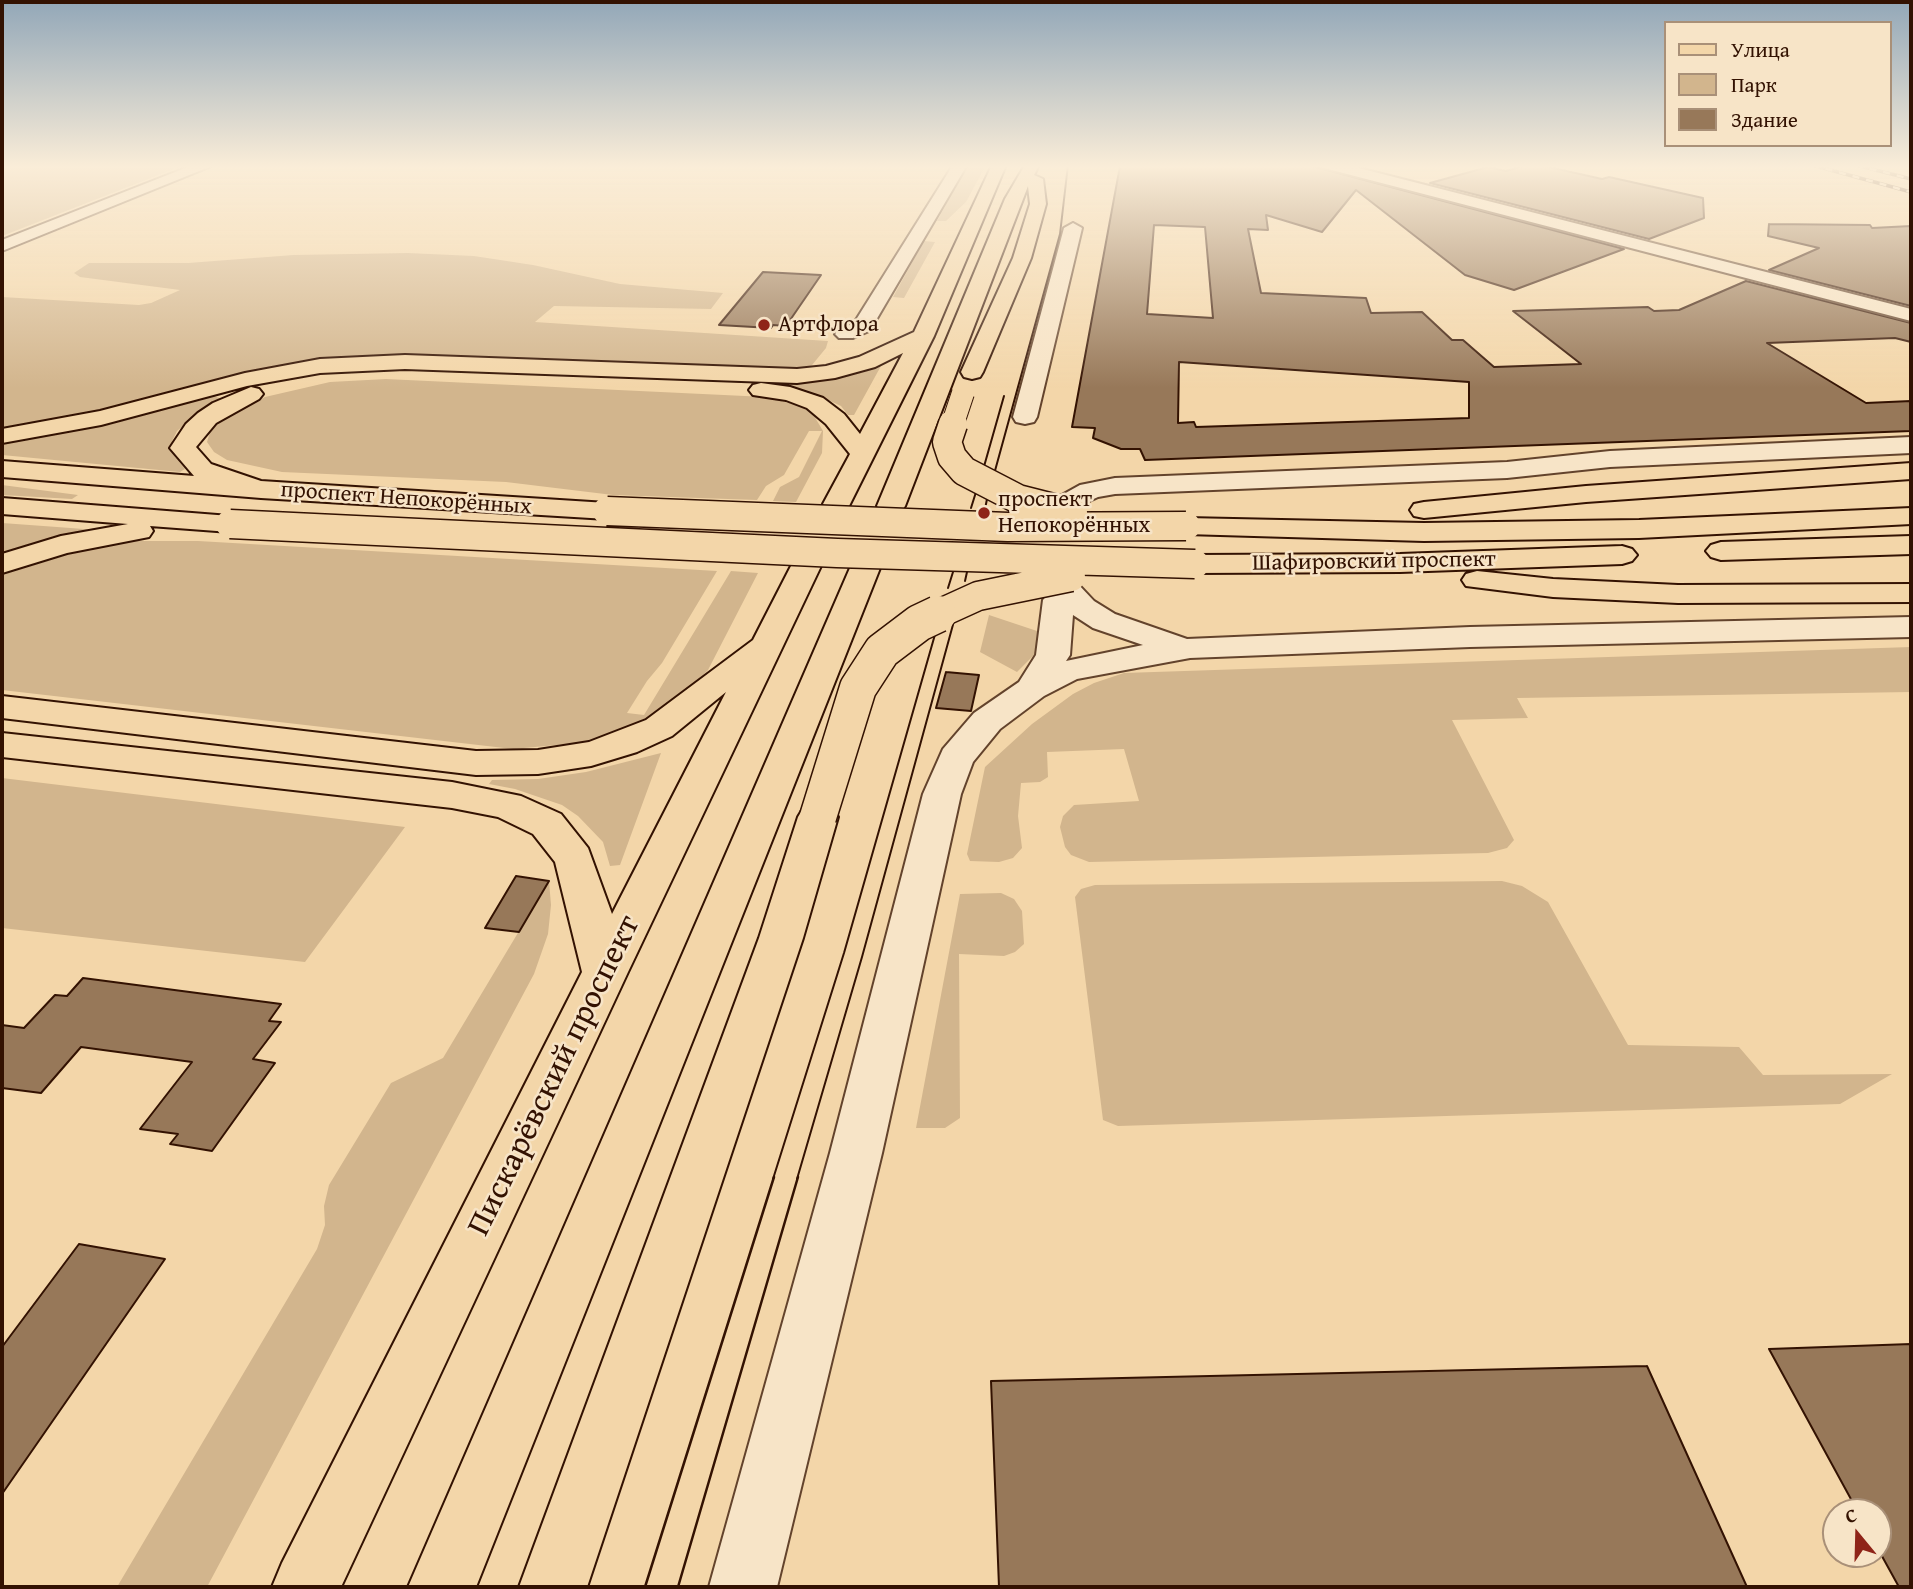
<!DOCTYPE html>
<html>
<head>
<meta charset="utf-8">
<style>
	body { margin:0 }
	#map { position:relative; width:1913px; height:1589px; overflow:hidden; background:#f3d6a9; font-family:"Gentium Book Plus",serif }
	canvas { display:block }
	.frame { position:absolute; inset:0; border:4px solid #331202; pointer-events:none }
	.legend { position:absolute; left:1664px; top:21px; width:228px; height:126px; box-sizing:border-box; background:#f7e4c7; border:2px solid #a99078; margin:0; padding:9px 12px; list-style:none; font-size:21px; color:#331202 }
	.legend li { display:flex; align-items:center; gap:14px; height:35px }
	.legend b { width:35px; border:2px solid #a99078 }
	.north { position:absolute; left:1822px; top:1498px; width:70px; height:70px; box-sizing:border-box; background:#f7e4c7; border:2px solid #a99078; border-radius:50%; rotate:341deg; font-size:19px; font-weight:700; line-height:28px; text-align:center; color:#331202 }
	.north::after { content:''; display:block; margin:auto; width:24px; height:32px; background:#8f2418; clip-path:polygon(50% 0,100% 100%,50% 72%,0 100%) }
</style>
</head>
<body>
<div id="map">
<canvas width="1913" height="1589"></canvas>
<div class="frame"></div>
<ul class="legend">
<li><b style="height:9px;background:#f3d6a9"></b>Улица</li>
<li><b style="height:19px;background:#d2b58d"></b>Парк</li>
<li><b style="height:19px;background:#977859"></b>Здание</li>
</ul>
<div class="north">С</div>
</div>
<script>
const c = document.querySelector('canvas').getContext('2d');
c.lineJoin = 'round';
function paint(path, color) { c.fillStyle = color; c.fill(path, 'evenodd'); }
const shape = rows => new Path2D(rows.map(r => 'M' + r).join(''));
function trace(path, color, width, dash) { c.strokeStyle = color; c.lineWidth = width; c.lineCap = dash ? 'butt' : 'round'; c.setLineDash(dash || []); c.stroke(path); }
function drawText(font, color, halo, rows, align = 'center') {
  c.font = font + ' "Gentium Book Plus",serif'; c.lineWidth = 5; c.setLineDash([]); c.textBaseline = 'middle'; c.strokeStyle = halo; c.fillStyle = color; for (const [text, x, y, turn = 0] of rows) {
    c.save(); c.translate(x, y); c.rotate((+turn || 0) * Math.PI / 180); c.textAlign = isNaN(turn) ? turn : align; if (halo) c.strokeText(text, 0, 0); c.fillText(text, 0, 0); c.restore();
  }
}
const green = shape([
	[2,165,184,165,2,236],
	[968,165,986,165,966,202,946,221,937,221],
	[924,241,935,242,904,298,893,297],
	[408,253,474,256,533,265,620,284,723,293,711,309,554,306,535,322,828,341,826,348,808,370,371,357,104,412,2,430,2,297,139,305,151,303,180,290,80,277,74,273,89,263,188,263,293,255],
	[876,366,881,366,854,415,848,415,841,406,813,393,766,384,843,377],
	[386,379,766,397,805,407,813,414,823,431,822,453,796,502,773,501,780,487,799,477,822,431,809,431,784,475,766,486,757,500,613,495,506,482,282,472,227,460,214,452,207,442,211,429,224,418,265,397,330,382],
	[214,396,222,399,190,420,177,431,172,441,175,457,185,469,180,472,2,455,2,442,72,431],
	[2,485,78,495,72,499,2,495],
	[2,523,57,527,97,530,42,541,2,553],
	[131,541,198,541,717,571,662,663,647,681,627,713,644,715,731,571,758,573,708,670,687,692,644,722,590,742,513,749,2,690,2,573,35,560,93,546],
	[989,615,1040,632,1042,640,1033,656,1017,672,980,652],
	[1911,647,1911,692,1517,698,1528,718,1452,720,1514,840,1507,848,1488,853,1089,862,1071,855,1065,847,1060,827,1063,816,1074,805,1139,801,1124,749,1047,752,1048,777,1040,782,1021,783,1018,816,1022,848,1013,858,999,862,970,861,967,854,985,767,1032,724,1073,694,1094,683,1124,673],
	[661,753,620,865,610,866,603,842,578,816,562,805,515,789,489,784,492,780,538,779,586,772],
	[2,778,405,827,305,962,2,928],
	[549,881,551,905,548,934,534,974,207,1587,117,1587,317,1249,325,1225,324,1206,329,1185,391,1083,443,1058],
	[1502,881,1522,886,1548,902,1628,1045,1739,1047,1763,1075,1892,1074,1840,1104,1118,1126,1103,1120,1075,897,1081,889,1095,885],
	[1001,893,1014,899,1022,911,1024,944,1015,952,1004,956,959,954,960,1118,945,1128,916,1128,960,894]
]);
const building = shape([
	[1308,165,1624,249,1514,290,1465,275,1356,190,1322,232,1266,215,1268,230,1248,229,1261,293,1366,298,1371,313,1422,312,1452,340,1463,340,1494,367,1581,364,1513,311,1648,307,1654,311,1679,310,1746,281,1911,323,1911,342,1895,338,1767,343,1866,403,1911,401,1911,431,1145,460,1140,449,1121,449,1093,438,1095,428,1072,427,1120,166,1308,165],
	[1154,225,1205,227,1213,318,1147,314,1154,225],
	[1179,362,1469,382,1469,418,1196,427,1194,422,1178,423,1179,362],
	[1526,165,1540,165,1602,179,1609,177,1703,198,1704,218,1649,239,1430,183,1488,167,1506,171,1526,165],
	[1769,224,1870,225,1872,228,1911,226,1911,306,1769,270,1819,248,1768,236,1769,224],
	[763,272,821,275,786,326,773,325,771,328,719,325,763,272],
	[946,672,979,675,971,711,936,708,946,672],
	[516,876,549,881,519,932,485,928,516,876],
	[83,978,281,1004,269,1021,281,1022,253,1059,275,1063,212,1151,170,1144,178,1134,140,1129,192,1062,81,1047,41,1093,2,1088,2,1025,24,1028,55,995,67,996,83,978],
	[79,1244,165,1259,2,1494,2,1347,79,1244],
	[1911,1344,1911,1587,1899,1587,1878,1549,1878,1512,1858,1512,1769,1349,1911,1344],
	[1647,1366,1747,1587,999,1587,991,1381,1647,1366]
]);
const street = shape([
	[193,165,214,165,2,251,2,240,193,165],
	[953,165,967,165,872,327,869,331,853,338,839,338,835,334,839,330,854,323,953,165],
	[1322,165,1347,165,1911,309,1911,321,1324,168,1322,165],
	[1073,223,1082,228,1037,417,1034,422,1025,424,1016,422,1013,417,1064,228,1073,223],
	[1911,437,1911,453,1610,467,1507,478,1115,494,1098,497,1072,509,1062,507,1058,501,1062,495,1080,485,1115,478,1507,462,1610,451,1911,437],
	[1067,582,1078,584,1094,601,1115,614,1187,639,1470,627,1911,617,1911,637,1470,647,1190,658,1077,679,1044,696,1000,729,973,762,961,794,882,1153,777,1587,709,1587,830,1153,923,794,943,749,974,713,1019,682,1036,655,1043,600,1056,584,1067,582],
	[1073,615,1093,628,1143,645,1066,661,1070,655,1073,615]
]);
const primary = shape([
	[992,165,1006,165,934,336,847,510,837,512,827,510,823,504,850,454,826,424,807,408,786,400,753,395,749,390,753,385,761,383,790,387,823,398,844,414,860,434,903,353,875,367,835,378,797,383,405,369,320,373,247,386,101,425,2,443,2,429,100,411,245,373,320,359,405,355,797,369,826,366,859,357,914,332,992,165],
	[1025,165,1039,165,1034,175,1043,179,1046,204,1031,258,983,372,980,377,972,379,964,377,961,372,1013,258,1030,204,1028,186,905,506,901,512,891,514,881,512,877,506,1005,199,1025,165],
	[251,387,259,389,263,394,259,399,216,423,196,447,211,464,261,481,607,503,617,505,621,511,617,517,607,519,261,498,2,477,2,461,194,476,170,448,186,424,198,413,213,403,251,387],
	[1911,463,1911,479,1586,502,1424,518,1414,516,1410,510,1414,504,1424,502,1586,486,1911,463],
	[2,498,230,516,240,518,244,524,240,530,230,532,150,526,153,531,149,537,67,553,2,573,2,554,61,536,128,524,2,514,2,498],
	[1911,508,1911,524,1639,538,1424,541,1186,534,1176,532,1172,526,1176,520,1186,518,1424,523,1639,520,1911,508],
	[1911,536,1911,554,1721,560,1711,557,1706,551,1711,545,1721,542,1911,536],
	[1622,546,1632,549,1637,555,1632,561,1622,564,1400,572,1195,573,1184,570,1180,564,1184,558,1195,555,1400,554,1622,546],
	[806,557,817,560,821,566,628,972,341,1587,272,1587,282,1563,582,972,555,862,533,834,498,817,452,808,2,757,2,733,452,782,521,796,561,814,588,848,612,914,726,692,672,736,637,752,591,766,538,774,476,775,2,718,2,696,476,751,538,750,589,742,646,720,753,640,791,566,795,560,806,557],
	[865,559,876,562,880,568,476,1587,408,1587,850,568,854,562,865,559],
	[1477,571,1553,579,1678,585,1911,584,1911,602,1678,603,1553,597,1466,586,1462,580,1466,574,1477,571],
	[818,803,832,807,838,817,803,938,587,1587,519,1587,759,938,798,817,804,807,818,803]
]);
const tramFar1 = shape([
	[983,470,1004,396],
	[993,478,1060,234,1068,165],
	[971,508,976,492],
	[985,509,987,499],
	[965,581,967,572],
	[948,588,953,572],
	[773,1179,844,953,936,631],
	[797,1179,862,957,954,621]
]);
const tram = shape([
	[645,1587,774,1177],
	[678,1587,798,1177]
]);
const rail = shape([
	[1812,165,1911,192],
	[1856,165,1911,179]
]);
const primaryBridgeFar2 = shape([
	[952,426,963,393]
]);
const primaryBridgeFar1 = shape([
	[953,424,947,442,952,457,964,471,1018,499,1073,513],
	[607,511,1008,527,1186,526],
	[230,524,837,553,1195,564],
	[934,616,978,596,1071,577]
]);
const primaryBridge = shape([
	[818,817,858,688,882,651,919,623,938,614]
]);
const markers = [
	[764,325,7,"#8f2418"],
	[984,513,7,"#8f2418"]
];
const farPoinames = [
	["Артфлора",778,325],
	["проспект",998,500],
	["Непокорённых",998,526]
];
const farStreetnames = [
	["проспект Непокорённых",406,499,4],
	["Шафировский проспект",1374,562,-1]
];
const nearStreetnames = [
	["Пискарёвский проспект",555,1076,-64]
];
paint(green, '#d2b58d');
paint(building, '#977859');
trace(building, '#331202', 2);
trace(street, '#63432c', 4);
trace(primary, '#331202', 4);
paint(street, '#f7e4c7');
paint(primary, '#f3d6a9');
trace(tramFar1, '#331202', 2);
trace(tram, '#331202', 2.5);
trace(rail, '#331202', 3.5);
trace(rail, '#f7e4c7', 2.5, [7]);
trace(primaryBridgeFar2, '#331202', 24, []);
trace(primaryBridgeFar1, '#331202', 31, []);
trace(primaryBridge, '#331202', 39, []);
trace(primaryBridgeFar2, '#f3d6a9', 22);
trace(primaryBridgeFar1, '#f3d6a9', 28);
trace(primaryBridge, '#f3d6a9', 36);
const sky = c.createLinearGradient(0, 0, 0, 388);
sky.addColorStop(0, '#92a7b8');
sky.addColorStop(0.43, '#faedd8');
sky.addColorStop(1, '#faedd800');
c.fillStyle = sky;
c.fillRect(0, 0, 1913, 388);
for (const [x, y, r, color] of markers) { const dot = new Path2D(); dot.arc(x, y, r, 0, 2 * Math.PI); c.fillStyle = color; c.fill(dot); trace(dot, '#f7e4c7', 2.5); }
drawText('23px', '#331202', '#f7e4c7', farPoinames, 'left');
drawText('23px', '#331202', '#f7e4c7', farStreetnames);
drawText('33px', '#331202', '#f7e4c7', nearStreetnames);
</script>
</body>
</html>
